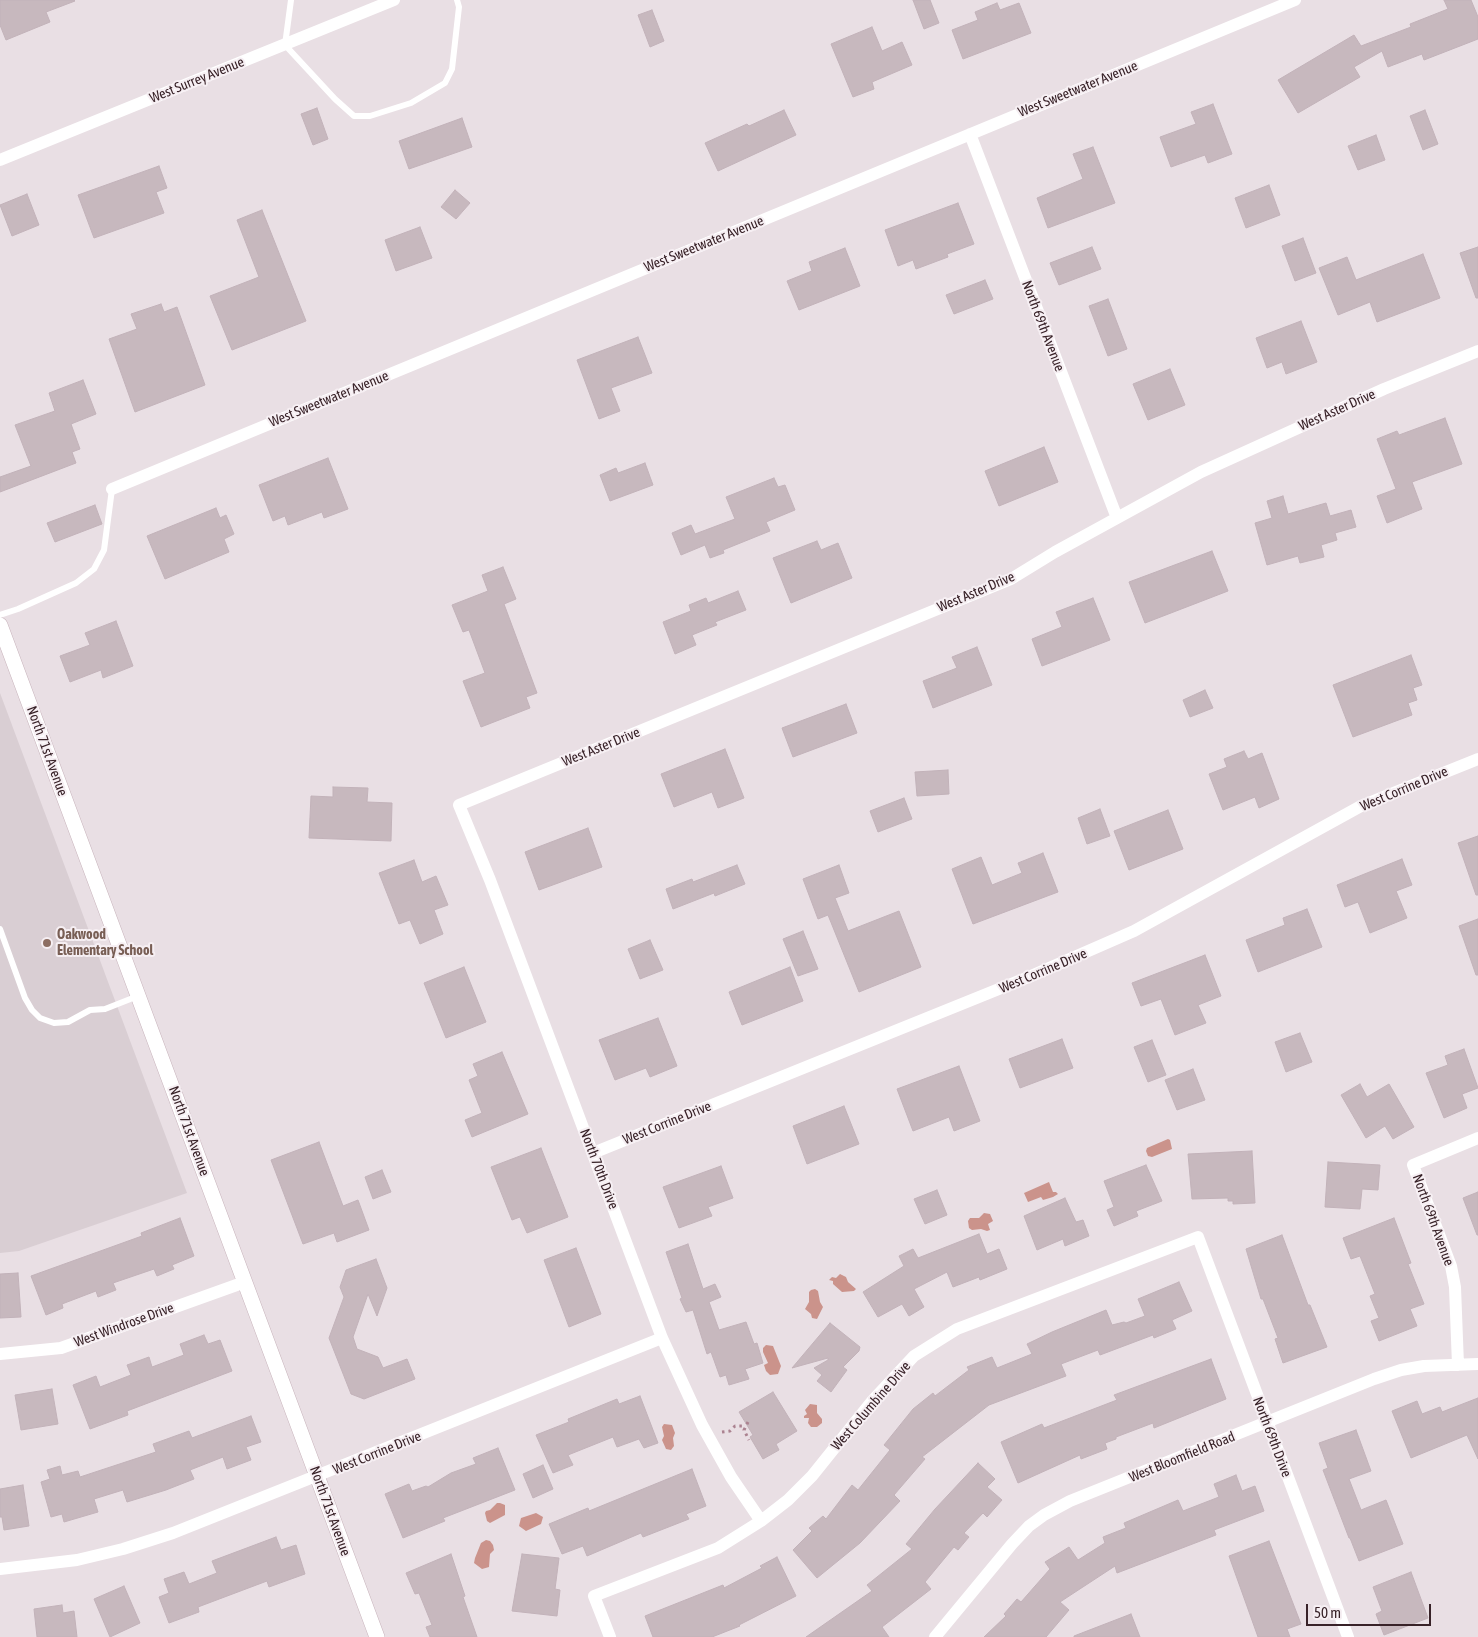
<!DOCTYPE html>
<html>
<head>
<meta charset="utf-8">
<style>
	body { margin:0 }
	#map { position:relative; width:1478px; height:1637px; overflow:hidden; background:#e9dfe4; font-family:"Asap Condensed",sans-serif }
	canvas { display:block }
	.scale { position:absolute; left:1306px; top:1604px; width:125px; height:22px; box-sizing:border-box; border:2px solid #382228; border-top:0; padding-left:6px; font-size:15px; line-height:18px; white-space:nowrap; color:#382228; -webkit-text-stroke:4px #f6eff3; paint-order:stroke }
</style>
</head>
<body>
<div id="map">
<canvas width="1478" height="1637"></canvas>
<div class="scale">50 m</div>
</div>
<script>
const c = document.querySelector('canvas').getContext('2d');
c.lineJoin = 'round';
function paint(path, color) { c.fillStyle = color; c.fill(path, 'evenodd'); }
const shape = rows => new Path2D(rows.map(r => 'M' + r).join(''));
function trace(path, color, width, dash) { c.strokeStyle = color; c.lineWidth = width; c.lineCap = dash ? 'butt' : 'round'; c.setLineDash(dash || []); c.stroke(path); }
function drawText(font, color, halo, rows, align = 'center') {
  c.font = font + ' "Asap Condensed",sans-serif'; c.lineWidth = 4; c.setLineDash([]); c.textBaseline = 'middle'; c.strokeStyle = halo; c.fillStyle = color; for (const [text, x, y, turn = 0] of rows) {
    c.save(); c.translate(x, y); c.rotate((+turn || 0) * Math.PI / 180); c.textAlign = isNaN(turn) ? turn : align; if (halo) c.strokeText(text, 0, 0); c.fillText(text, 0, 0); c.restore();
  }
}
const built = shape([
	[0,693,187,1193,19,1251,0,1253]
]);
const water = shape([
	[1168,1139,1170,1140,1172,1149,1152,1157,1148,1156,1146,1151,1147,1148],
	[1049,1182,1053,1192,1056,1192,1058,1194,1053,1197,1043,1200,1041,1197,1028,1202,1024,1193],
	[984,1213,990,1214,993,1221,988,1224,990,1230,987,1231,981,1229,972,1230,969,1228,968,1221,970,1218,979,1218],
	[840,1274,846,1277,848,1282,856,1289,854,1291,842,1292,833,1284,833,1281,829,1280,832,1277,836,1278],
	[815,1289,818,1291,820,1302,823,1307,817,1319,812,1318,811,1314,805,1309,809,1302,809,1292,811,1290],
	[766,1345,773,1346,781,1366,778,1374,770,1375,766,1371,764,1365,768,1363,763,1352,763,1348],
	[810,1404,817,1405,817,1413,822,1419,822,1423,817,1427,811,1427,808,1423,809,1418,804,1418,804,1416,807,1414,805,1410],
	[664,1424,672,1425,675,1433,673,1438,674,1446,671,1450,666,1449,662,1440,664,1436,662,1427],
	[497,1503,500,1503,505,1505,505,1515,490,1523,487,1521,485,1513,486,1511,490,1510],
	[536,1513,543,1517,541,1524,526,1531,519,1526,521,1518],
	[486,1540,490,1541,493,1545,494,1550,490,1554,489,1567,482,1569,474,1563,475,1558,481,1543]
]);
const building = shape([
	[0,0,74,0,75,1,46,12,50,22,6,40,0,25,0,0],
	[913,0,930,0,939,23,924,29,913,0],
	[1444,0,1471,0,1478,17,1478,39,1424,60,1422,54,1388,67,1382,51,1354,67,1360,77,1298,113,1278,80,1354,35,1361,46,1411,27,1410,24,1448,9,1444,0],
	[997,3,1000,10,1019,3,1031,33,963,59,952,30,978,20,975,12,997,3],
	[652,10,664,41,650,47,638,15,652,10],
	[872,27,882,51,902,42,912,65,872,82,874,89,853,97,831,44,872,27],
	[1213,104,1232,154,1208,163,1205,155,1171,167,1160,137,1196,124,1191,112,1213,104],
	[317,108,328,139,313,145,301,114,317,108],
	[784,110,796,135,718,171,705,143,747,124,749,126,784,110],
	[1425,110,1438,144,1423,150,1410,116,1425,110],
	[462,118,472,147,409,169,399,141,462,118],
	[1376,135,1385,160,1358,170,1348,146,1376,135],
	[1093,147,1115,203,1048,228,1037,198,1083,179,1073,154,1093,147],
	[159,166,167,188,156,192,164,213,94,238,78,195,159,166],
	[1269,185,1280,215,1246,228,1235,198,1269,185],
	[455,190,470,203,456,219,441,207,455,190],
	[27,194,39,225,12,236,0,205,27,194],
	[958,203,974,244,947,254,948,257,916,269,913,260,898,266,885,230,958,203],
	[262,210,306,321,232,350,210,296,259,277,237,220,262,210],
	[420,227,432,258,396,271,385,240,420,227],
	[1303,238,1316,273,1295,281,1282,246,1303,238],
	[1092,247,1101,269,1059,285,1050,263,1092,247],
	[1478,247,1478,298,1476,298,1460,253,1478,247],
	[845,248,860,286,799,310,787,281,812,271,809,262,845,248],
	[1423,254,1440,298,1377,322,1370,302,1338,315,1319,268,1347,257,1356,280,1423,254],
	[985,280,993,299,954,314,946,295,985,280],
	[1108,299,1127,349,1108,356,1089,306,1108,299],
	[161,304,164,312,177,307,205,385,135,412,109,339,137,329,131,314,161,304],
	[1301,321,1317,362,1286,374,1282,362,1267,368,1256,338,1301,321],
	[638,337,652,373,611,388,620,411,599,419,577,360,638,337],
	[1170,369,1185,405,1148,420,1133,384,1170,369],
	[83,380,96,414,71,424,80,449,72,452,76,463,0,492,0,477,31,466,15,425,55,411,49,393,83,380],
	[1445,418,1462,464,1412,482,1422,509,1387,523,1377,496,1396,489,1377,439,1397,431,1399,435,1445,418],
	[1044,447,1058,482,999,506,985,471,1044,447],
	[328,458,348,509,324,518,322,512,288,525,285,516,273,521,259,485,328,458],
	[645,463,653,485,610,501,600,475,616,468,618,473,645,463],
	[774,478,778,487,785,485,795,510,766,522,770,531,723,550,724,553,710,558,705,545,681,555,672,533,691,525,695,534,735,519,726,497,774,478],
	[1283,496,1288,514,1326,503,1330,516,1351,510,1356,527,1335,533,1337,540,1321,545,1324,557,1300,563,1298,556,1267,565,1255,523,1272,518,1267,501,1283,496],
	[95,505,102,524,55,542,47,523,95,505],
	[216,508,220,518,226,515,234,534,224,539,229,552,165,579,147,536,216,508],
	[817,541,821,550,838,543,852,578,791,603,773,558,817,541],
	[1212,551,1228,591,1145,623,1129,582,1212,551],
	[503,567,516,599,504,604,537,693,526,697,530,708,481,727,463,681,485,673,469,630,463,632,452,605,488,591,482,575,503,567],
	[738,591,746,610,715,622,717,625,692,635,696,645,675,654,663,622,691,611,689,605,706,598,708,603,738,591],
	[1093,598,1110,640,1042,666,1032,639,1062,627,1056,612,1093,598],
	[116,621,133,666,103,678,101,670,70,682,60,656,90,645,85,633,116,621],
	[977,647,992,685,933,708,923,681,957,668,952,657,977,647],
	[1411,655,1422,685,1413,688,1417,700,1408,703,1412,715,1353,737,1333,685,1411,655],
	[1205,690,1213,708,1190,717,1183,700,1205,690],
	[846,704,857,733,793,757,782,728,846,704],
	[725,749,744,798,718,808,712,792,674,807,661,774,725,749],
	[1244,751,1248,759,1262,753,1279,799,1259,808,1255,797,1223,810,1209,774,1227,767,1224,759,1244,751],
	[948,770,949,794,917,796,915,772,948,770],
	[333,787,368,788,367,802,392,803,391,841,309,838,311,796,333,797,333,787],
	[904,798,912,819,878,832,870,811,904,798],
	[1100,809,1110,836,1087,844,1078,818,1100,809],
	[1168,810,1183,849,1129,870,1114,831,1168,810],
	[588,828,602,867,539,890,525,852,588,828],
	[1478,836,1478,895,1476,895,1458,843,1478,836],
	[1043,853,1058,892,973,924,952,869,981,857,992,885,1022,873,1018,863,1043,853],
	[1402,859,1412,885,1396,891,1407,918,1370,933,1358,902,1345,907,1337,885,1402,859],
	[414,860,422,882,436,876,448,905,434,910,443,934,420,944,410,920,399,924,379,873,414,860],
	[737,865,745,884,715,896,714,893,673,909,666,889,692,879,693,882,737,865],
	[839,865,849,893,835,898,848,931,899,911,921,967,859,992,828,915,818,919,803,879,839,865],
	[1307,909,1322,947,1258,972,1246,940,1285,925,1283,918,1307,909],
	[1478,919,1478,975,1476,975,1459,926,1478,919],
	[803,931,818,969,798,976,783,939,803,931],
	[650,940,663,970,640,979,628,949,650,940],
	[1205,955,1221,996,1198,1005,1206,1023,1175,1035,1161,999,1141,1006,1132,983,1205,955],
	[464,967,486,1022,446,1038,424,983,464,967],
	[790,967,803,1001,742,1025,729,992,790,967],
	[658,1018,677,1066,650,1077,646,1068,615,1080,599,1040,658,1018],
	[1300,1033,1312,1062,1286,1072,1275,1042,1300,1033],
	[1062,1039,1073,1068,1020,1088,1009,1059,1062,1039],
	[1152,1040,1166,1075,1148,1082,1134,1047,1152,1040],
	[1464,1049,1478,1088,1462,1094,1467,1108,1444,1118,1426,1073,1448,1065,1445,1056,1464,1049],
	[502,1052,528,1114,472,1137,465,1120,482,1113,469,1080,478,1076,473,1064,502,1052],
	[959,1066,980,1121,954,1131,949,1117,913,1131,897,1089,959,1066],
	[1193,1069,1205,1100,1177,1110,1165,1080,1193,1069],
	[1360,1084,1367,1097,1389,1084,1414,1127,1393,1139,1385,1126,1366,1138,1341,1095,1360,1084],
	[844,1106,859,1144,807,1164,793,1126,844,1106],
	[319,1142,343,1206,358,1200,369,1230,337,1242,334,1233,303,1244,271,1160,319,1142],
	[541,1148,568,1217,527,1233,520,1217,512,1220,491,1167,541,1148],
	[1252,1151,1255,1203,1233,1204,1233,1201,1228,1201,1228,1198,1192,1199,1188,1154,1252,1151],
	[1328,1162,1380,1165,1378,1190,1362,1189,1360,1209,1325,1207,1328,1162],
	[1146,1165,1162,1201,1136,1211,1138,1216,1114,1226,1107,1210,1114,1207,1104,1181,1146,1165],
	[721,1166,733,1198,708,1207,712,1216,679,1228,663,1187,721,1166],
	[382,1170,391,1192,373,1199,365,1177,382,1170],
	[937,1190,947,1215,925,1224,914,1199,937,1190],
	[1478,1192,1478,1235,1477,1235,1463,1198,1478,1192],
	[1065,1198,1076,1222,1083,1220,1089,1236,1065,1246,1063,1239,1037,1250,1024,1216,1065,1198],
	[180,1218,194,1256,172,1265,174,1269,157,1276,154,1269,113,1283,116,1290,98,1297,96,1291,62,1304,63,1308,46,1315,31,1276,142,1236,141,1233,180,1218],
	[1394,1218,1411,1263,1408,1264,1424,1304,1410,1309,1417,1326,1379,1341,1371,1321,1379,1318,1370,1296,1375,1294,1360,1256,1351,1259,1343,1238,1394,1218],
	[979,1234,987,1254,999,1249,1007,1269,980,1280,979,1277,953,1287,947,1272,914,1289,924,1307,909,1316,902,1304,878,1317,863,1292,904,1266,899,1256,913,1249,918,1258,979,1234],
	[1282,1235,1308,1305,1310,1305,1327,1347,1283,1363,1275,1339,1278,1338,1263,1299,1261,1299,1246,1249,1282,1235],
	[688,1244,703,1289,715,1284,721,1297,709,1302,719,1330,746,1322,754,1344,757,1343,763,1363,745,1369,749,1379,729,1385,726,1375,720,1377,711,1352,707,1354,693,1310,686,1312,680,1299,682,1298,666,1252,688,1244],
	[576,1248,601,1314,569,1327,544,1260,576,1248],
	[376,1259,387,1288,377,1316,368,1294,353,1337,357,1349,378,1357,383,1368,407,1359,415,1379,364,1399,351,1394,329,1338,344,1297,340,1287,346,1270,376,1259],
	[18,1273,21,1317,0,1318,0,1274,18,1273],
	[1179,1282,1192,1311,1172,1320,1176,1329,1154,1338,1153,1335,1100,1355,1098,1350,1061,1364,1066,1376,989,1405,922,1457,925,1459,894,1495,900,1501,860,1543,817,1578,793,1550,812,1531,809,1528,823,1516,826,1519,852,1485,858,1490,890,1450,884,1445,913,1409,933,1393,935,1396,969,1370,967,1367,992,1357,997,1368,1032,1354,1027,1344,1052,1332,1106,1310,1112,1325,1124,1322,1126,1323,1145,1316,1138,1299,1179,1282],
	[830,1323,860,1347,859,1351,843,1367,847,1370,831,1392,817,1381,822,1375,814,1368,828,1360,828,1358,792,1368,830,1323],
	[204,1335,208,1344,220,1340,232,1371,127,1411,128,1415,90,1429,73,1385,96,1376,100,1387,131,1375,127,1365,149,1357,152,1367,184,1355,180,1344,204,1335],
	[1211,1359,1226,1399,1154,1428,1153,1423,1116,1437,1116,1439,1105,1443,1107,1449,1081,1459,1080,1455,1018,1483,1001,1442,1042,1424,1044,1428,1117,1400,1114,1395,1211,1359],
	[52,1389,58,1424,21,1430,15,1395,52,1389],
	[773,1392,797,1431,776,1444,779,1450,763,1459,750,1437,753,1435,739,1412,773,1392],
	[640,1396,658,1443,644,1448,639,1439,617,1447,613,1437,568,1455,573,1465,553,1473,536,1435,569,1422,568,1419,617,1399,619,1404,640,1396],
	[1478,1398,1478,1459,1467,1435,1411,1458,1392,1411,1417,1401,1422,1414,1440,1407,1442,1412,1478,1398],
	[251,1416,261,1442,246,1447,251,1460,227,1469,223,1457,190,1470,194,1479,166,1490,127,1502,123,1490,94,1499,98,1512,64,1522,62,1514,51,1517,41,1482,50,1479,47,1470,60,1466,62,1475,78,1471,80,1477,156,1452,153,1444,189,1431,192,1438,251,1416],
	[1356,1430,1371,1471,1349,1479,1361,1510,1386,1500,1403,1544,1359,1561,1350,1538,1349,1538,1323,1470,1328,1468,1319,1443,1356,1430],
	[498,1448,515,1490,443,1518,445,1521,403,1538,385,1494,409,1484,412,1491,426,1486,428,1487,451,1473,476,1464,473,1458,498,1448],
	[978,1463,995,1479,987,1487,1002,1500,987,1517,983,1513,964,1533,969,1537,958,1550,954,1547,925,1582,931,1589,882,1627,889,1637,806,1637,872,1591,867,1585,912,1549,906,1544,935,1509,978,1463],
	[543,1465,553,1489,533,1498,523,1474,543,1465],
	[692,1469,706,1506,686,1514,689,1519,643,1537,641,1533,587,1556,583,1546,562,1554,549,1524,588,1508,589,1511,692,1469],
	[1236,1475,1242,1491,1255,1486,1264,1511,1214,1530,1216,1535,1117,1573,1115,1566,1060,1602,1069,1610,1046,1637,984,1637,1006,1616,1004,1614,1017,1599,1021,1602,1050,1569,1045,1562,1069,1547,1078,1560,1105,1543,1103,1537,1126,1528,1124,1523,1178,1500,1183,1511,1219,1497,1214,1484,1236,1475],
	[23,1485,29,1526,4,1530,2,1517,0,1517,0,1489,23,1485],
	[276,1537,281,1550,296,1545,305,1574,269,1587,267,1581,198,1607,199,1612,169,1623,159,1597,169,1593,164,1579,184,1572,189,1584,217,1573,212,1561,276,1537],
	[1269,1541,1301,1624,1287,1629,1290,1637,1258,1637,1229,1556,1269,1541],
	[451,1554,465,1596,463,1597,477,1637,430,1637,426,1627,432,1625,419,1593,415,1594,406,1573,451,1554],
	[522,1554,559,1558,555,1589,560,1590,557,1616,512,1611,522,1554],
	[777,1557,796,1596,739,1625,740,1626,712,1637,653,1637,645,1616,723,1585,724,1588,762,1568,760,1566,777,1557],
	[1411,1572,1428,1618,1384,1635,1376,1614,1382,1611,1373,1587,1411,1572],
	[124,1586,140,1623,110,1637,94,1599,124,1586],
	[62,1605,63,1613,74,1611,77,1637,37,1637,34,1609,62,1605],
	[1131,1614,1140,1637,1074,1637,1074,1636,1131,1614]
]);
const path = shape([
	[748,1422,744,1430,749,1440],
	[722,1432,730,1431,735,1426,745,1426]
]);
const lane = shape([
	[291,0,285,45,335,99,354,116,370,116,411,103,445,83,452,69,459,7,457,0],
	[0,615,18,609,76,583,94,569,104,550,112,489],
	[0,929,25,998,32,1010,40,1018,54,1023,68,1022,90,1010,105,1009,138,996]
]);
const street = shape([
	[970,134,1117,518],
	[0,160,394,0],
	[112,489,1295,0],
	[593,1153,1031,976,1134,931,1361,806,1478,759],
	[0,1354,61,1348,245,1282],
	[1458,1365,1455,1287,1451,1266,1413,1165,1478,1138],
	[761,1521,731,1477,702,1425,662,1338,490,880,459,805,1011,579,1055,552,1201,472,1384,389,1478,351],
	[0,1569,77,1560,123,1549,173,1533,662,1338],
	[610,1637,594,1596,718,1548,761,1521,788,1500,812,1476,873,1400,914,1356,957,1329,1198,1237,1348,1637],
	[935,1637,1012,1544,1029,1526,1044,1515,1070,1501,1374,1379,1401,1370,1424,1366,1478,1364]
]);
const secondary = shape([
	[0,625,377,1637]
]);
const markers = [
	[47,943,5,"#8d6e63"]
];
const streetNames = [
	["West Surrey Avenue",197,80,-22],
	["West Sweetwater Avenue",1078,89,-22],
	["West Sweetwater Avenue",704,244,-22],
	["North 69th Avenue",1043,326,69],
	["West Sweetwater Avenue",329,399,-22],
	["West Aster Drive",1337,410,-24],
	["West Aster Drive",976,592,-23],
	["West Aster Drive",601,747,-22],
	["North 71st Avenue",47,751,70],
	["West Corrine Drive",1404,789,-23],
	["West Corrine Drive",1043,971,-23],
	["West Corrine Drive",667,1123,-22],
	["North 71st Avenue",189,1131,70],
	["North 70th Drive",599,1169,69],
	["North 69th Avenue",1433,1220,70],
	["West Windrose Drive",124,1325,-20],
	["West Columbine Drive",871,1406,-49],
	["North 69th Drive",1272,1437,69],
	["West Corrine Drive",377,1453,-22],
	["West Bloomfield Road",1182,1457,-22],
	["North 71st Avenue",330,1511,70]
];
const educationNames = [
	["Oakwood",57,935],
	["Elementary School",57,951]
];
paint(built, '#d9ced3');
paint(water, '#cb938b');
paint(building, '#c7b8be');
trace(building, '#c2b2b9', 1);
trace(secondary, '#c8b4bc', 16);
trace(path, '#ab8290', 3, [2.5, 4]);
trace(lane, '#fff', 6);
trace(street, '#fff', 12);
trace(secondary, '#fff', 15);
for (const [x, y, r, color] of markers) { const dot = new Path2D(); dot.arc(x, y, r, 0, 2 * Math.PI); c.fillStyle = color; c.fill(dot); trace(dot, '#f6eff3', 2); }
drawText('14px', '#382228', '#f6eff3', streetNames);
drawText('bold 14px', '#785e54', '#f6eff3', educationNames, 'left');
</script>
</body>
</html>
